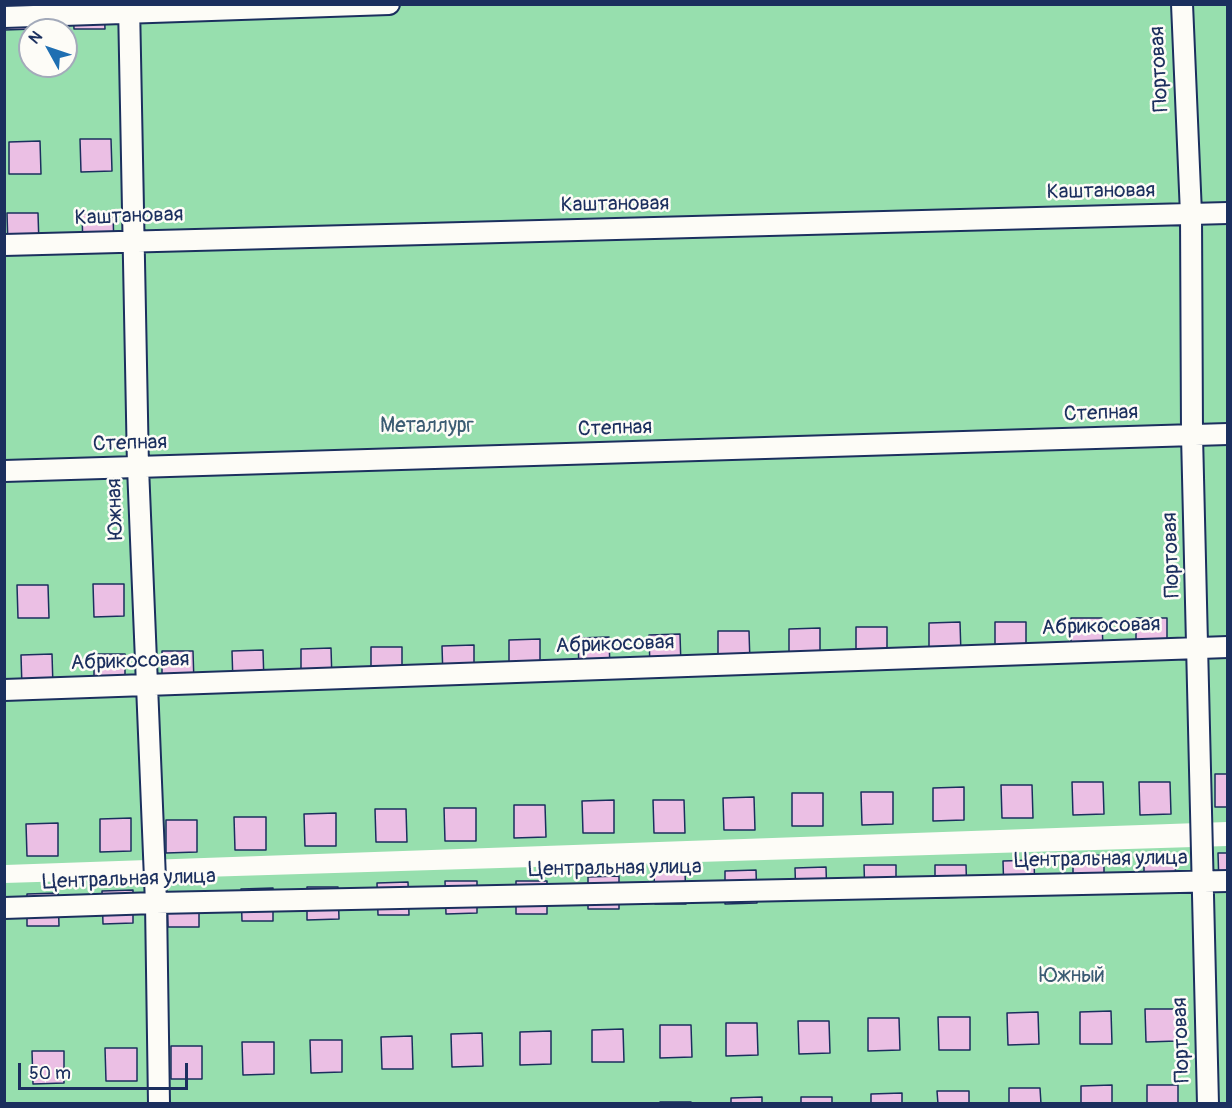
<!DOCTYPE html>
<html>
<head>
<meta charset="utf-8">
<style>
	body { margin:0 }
	#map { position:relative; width:1232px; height:1108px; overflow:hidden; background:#fdfcf7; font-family:Pangolin,sans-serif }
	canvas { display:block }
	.frame { position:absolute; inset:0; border:6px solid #1b2f5e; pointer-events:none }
	.north { position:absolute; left:18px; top:18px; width:60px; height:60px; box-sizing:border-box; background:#fdfcf7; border:2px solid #a3aaba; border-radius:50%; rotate:310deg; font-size:16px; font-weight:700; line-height:24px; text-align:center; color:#1b2f5e }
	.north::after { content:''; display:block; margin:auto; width:21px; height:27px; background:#1f6fb2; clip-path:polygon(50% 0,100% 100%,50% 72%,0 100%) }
	.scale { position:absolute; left:18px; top:1063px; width:170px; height:27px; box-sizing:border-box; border:3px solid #1b2f5e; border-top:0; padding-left:8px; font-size:18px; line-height:21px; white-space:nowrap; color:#1b2f5e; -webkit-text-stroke:4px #fdfcf7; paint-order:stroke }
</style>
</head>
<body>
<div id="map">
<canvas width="1232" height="1108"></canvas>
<div class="frame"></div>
<div class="north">N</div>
<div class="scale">50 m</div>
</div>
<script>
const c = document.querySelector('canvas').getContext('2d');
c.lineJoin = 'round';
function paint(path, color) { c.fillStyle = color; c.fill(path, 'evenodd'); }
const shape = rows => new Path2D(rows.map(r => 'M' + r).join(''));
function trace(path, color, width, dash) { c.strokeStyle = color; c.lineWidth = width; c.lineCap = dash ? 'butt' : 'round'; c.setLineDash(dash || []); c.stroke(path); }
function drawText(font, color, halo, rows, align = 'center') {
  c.font = font + ' Pangolin,sans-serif'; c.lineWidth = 5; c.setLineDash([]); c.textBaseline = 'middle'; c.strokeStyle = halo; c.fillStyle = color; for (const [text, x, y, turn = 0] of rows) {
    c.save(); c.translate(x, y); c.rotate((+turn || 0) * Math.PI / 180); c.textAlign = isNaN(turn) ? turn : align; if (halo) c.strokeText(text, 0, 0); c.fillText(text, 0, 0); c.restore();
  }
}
const green = shape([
	[4,5,1227,5,1227,822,5,865],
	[30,30,66,30,66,66,30,66],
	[1227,846,1227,1103,5,1103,4,883]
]);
const building = shape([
	[4,4,33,4,34,29,4,30,4,4],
	[73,4,104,4,105,29,74,29,73,4],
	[80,139,111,139,112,171,81,172,80,139],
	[40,141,41,174,9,174,9,142,40,141],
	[7,213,38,213,39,245,8,246,7,213],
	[82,214,113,214,114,247,83,247,82,214],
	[93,584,124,584,124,616,94,617,93,584],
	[17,585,48,585,49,618,18,618,17,585],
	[1071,618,1102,618,1103,651,1071,651,1071,618],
	[1136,618,1167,618,1167,651,1136,652,1136,618],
	[960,622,961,655,929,655,929,623,960,622],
	[995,622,1026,622,1026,654,995,655,995,622],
	[856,627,887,627,887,660,856,660,856,627],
	[820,628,820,661,789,662,789,629,820,628],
	[718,631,749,631,750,663,718,664,718,631],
	[680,634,681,667,650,668,649,635,680,634],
	[609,637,610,670,579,671,578,638,609,637],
	[540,639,540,672,509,673,509,640,540,639],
	[474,645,474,678,443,678,442,646,474,645],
	[371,647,402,647,402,680,371,680,371,647],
	[331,648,332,681,301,682,301,649,331,648],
	[263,650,264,683,233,684,232,651,263,650],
	[162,651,193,651,194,684,162,684,162,651],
	[52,654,53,687,22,688,21,655,52,654],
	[94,654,125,654,125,687,94,687,94,654],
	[1215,774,1228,774,1228,807,1215,807,1215,774],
	[1072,782,1103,782,1104,814,1073,815,1072,782],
	[1139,782,1170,782,1171,814,1140,815,1139,782],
	[1001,785,1032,785,1033,818,1002,818,1001,785],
	[964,787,964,820,933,821,933,788,964,787],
	[861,792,893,792,893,824,862,825,861,792],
	[792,793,823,793,823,826,792,826,792,793],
	[754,797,755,830,724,830,723,798,754,797],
	[614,800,614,833,583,833,582,801,614,800],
	[653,800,684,800,685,833,654,833,653,800],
	[514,805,545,805,546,837,514,838,514,805],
	[444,808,476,808,476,841,445,841,444,808],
	[375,809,406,809,407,842,376,842,375,809],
	[336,813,336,846,305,846,304,814,336,813],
	[234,817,266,817,266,850,235,850,234,817],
	[131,818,131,851,100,852,100,819,131,818],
	[166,820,197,820,197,852,166,853,166,820],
	[58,823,58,856,27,856,26,824,58,823],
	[1218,853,1228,853,1228,885,1219,885,1218,853],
	[1175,854,1176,887,1144,888,1144,855,1175,854],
	[1104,855,1104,888,1073,888,1073,856,1104,855],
	[1034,860,1035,893,1004,894,1003,861,1034,860],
	[864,865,896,865,896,897,865,898,864,865],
	[935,865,966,865,967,897,935,898,935,865],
	[826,867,827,900,796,900,795,868,826,867],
	[756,870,757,903,725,904,725,871,756,870],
	[654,871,685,871,686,904,655,904,654,871],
	[619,876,619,909,588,909,588,877,619,876],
	[445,881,477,881,477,913,446,914,445,881],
	[516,881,547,881,547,914,516,914,516,881],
	[408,882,409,915,378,915,377,883,408,882],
	[307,887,338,887,339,919,307,920,307,887],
	[273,888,273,921,242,921,241,889,273,888],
	[133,890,133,923,103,924,102,891,133,890],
	[58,893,59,926,27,926,27,894,58,893],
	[167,894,199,894,199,927,168,927,167,894],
	[1145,1009,1177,1009,1177,1041,1146,1042,1145,1009],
	[1111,1011,1112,1044,1080,1044,1080,1012,1111,1011],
	[1038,1012,1039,1044,1008,1045,1007,1013,1038,1012],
	[938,1017,970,1017,970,1050,939,1050,938,1017],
	[868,1018,899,1018,900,1050,868,1051,868,1018],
	[798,1021,829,1021,830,1053,799,1054,798,1021],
	[726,1023,757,1023,758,1055,726,1056,726,1023],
	[660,1025,691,1025,692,1057,660,1058,660,1025],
	[623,1029,624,1062,592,1062,592,1030,623,1029],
	[551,1031,551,1064,520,1065,520,1032,551,1031],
	[482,1033,483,1066,452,1067,451,1034,482,1033],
	[412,1036,413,1069,382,1069,381,1037,412,1036],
	[310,1040,342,1040,342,1072,311,1073,310,1040],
	[242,1042,274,1042,274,1074,243,1075,242,1042],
	[171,1046,202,1046,202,1079,171,1079,171,1046],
	[105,1048,137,1048,137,1081,106,1081,105,1048],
	[32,1051,64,1051,64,1083,33,1084,32,1051],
	[1112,1085,1112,1104,1081,1104,1081,1086,1112,1085],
	[1147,1085,1178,1085,1178,1104,1147,1104,1147,1085],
	[1009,1088,1040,1088,1041,1104,1009,1104,1009,1088],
	[937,1091,969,1091,969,1104,938,1104,937,1091],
	[902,1093,902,1104,871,1104,871,1094,902,1093],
	[762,1097,762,1104,731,1104,731,1098,762,1097],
	[801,1097,832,1097,832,1104,801,1104,801,1097],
	[660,1102,691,1102,691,1104,660,1104,660,1102]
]);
const minor = shape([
	[129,4,138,467,156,903,159,1104],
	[1182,4,1191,214,1192,435,1208,1104],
	[4,17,389,4],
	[4,245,1228,213],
	[4,471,1228,434],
	[4,690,1228,647],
	[4,908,156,903,1228,881]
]);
const streetNames = [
	["Портовая",1160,69,-93],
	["Каштановая",1101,192,-1],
	["Каштановая",615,205,-1],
	["Каштановая",129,217,-2],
	["Степная",1101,414,-2],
	["Степная",615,429,-2],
	["Степная",130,444,-2],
	["Южная",116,509,-92],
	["Портовая",1172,555,-92],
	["Абрикосовая",1101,627,-2],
	["Абрикосовая",615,645,-2],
	["Абрикосовая",130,662,-2],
	["Центральная улица",1101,860,-1],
	["Центральная улица",615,869,-1],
	["Центральная улица",129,880,-2],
	["Портовая",1182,1040,-92]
];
const parkNames = [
	["Металлург",427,427],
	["Южный",1072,977]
];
paint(green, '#97dfae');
paint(building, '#ebbfe4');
trace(building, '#1b2f5e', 1.5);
trace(minor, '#1b2f5e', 24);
trace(minor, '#fdfcf7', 20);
drawText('21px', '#1b2f5e', '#fdfcf7', streetNames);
drawText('21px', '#3a5b72', '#fdfcf7', parkNames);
</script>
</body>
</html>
